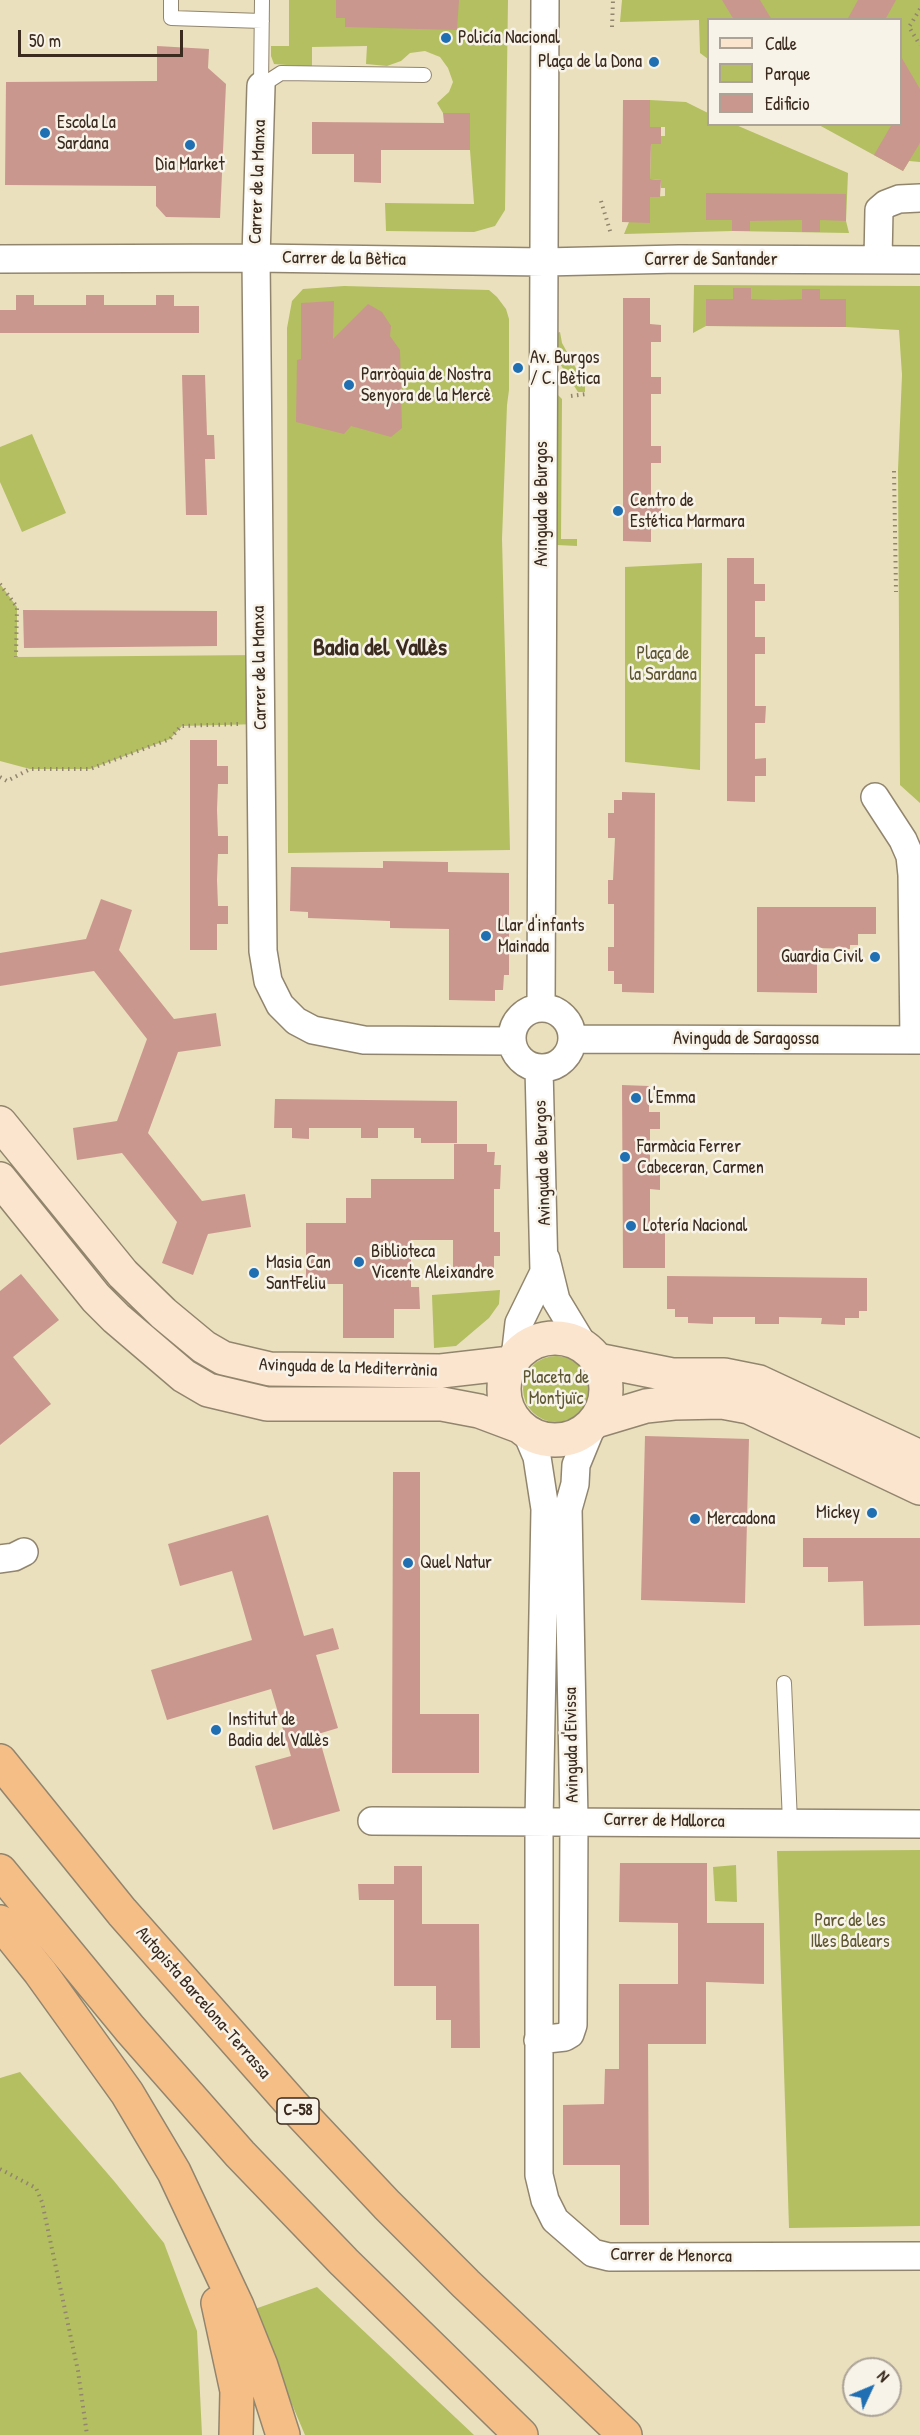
<!DOCTYPE html>
<html>
<head>
<meta charset="utf-8">
<style>
	body { margin:0 }
	#map { position:relative; width:920px; height:2435px; overflow:hidden; background:#eae0bd; font-family:"Patrick Hand",sans-serif }
	canvas { display:block }
	.legend { position:absolute; left:707px; top:18px; width:195px; height:108px; box-sizing:border-box; background:#f7f3e8; border:2px solid #aca397; margin:0; padding:8px 10px; list-style:none; font-size:18px; color:#3b2a1e }
	.legend li { display:flex; align-items:center; gap:12px; height:30px }
	.legend b { width:30px; border:2px solid #aca397 }
	.north { position:absolute; left:842px; top:2357px; width:60px; height:60px; box-sizing:border-box; background:#f7f3e8; border:2px solid #aca397; border-radius:50%; rotate:46deg; font-size:16px; font-weight:700; line-height:24px; text-align:center; color:#3b2a1e }
	.north::after { content:''; display:block; margin:auto; width:21px; height:27px; background:#1f6fb2; clip-path:polygon(50% 0,100% 100%,50% 72%,0 100%) }
	.scale { position:absolute; left:18px; top:30px; width:165px; height:27px; box-sizing:border-box; border:3px solid #3b2a1e; border-top:0; padding-left:8px; font-size:18px; line-height:21px; white-space:nowrap; color:#3b2a1e; -webkit-text-stroke:4px #f7f3e8; paint-order:stroke }
</style>
</head>
<body>
<div id="map">
<canvas width="920" height="2435"></canvas>
<ul class="legend">
<li><b style="height:8px;background:#fbe5cf"></b>Calle</li>
<li><b style="height:16px;background:#b3bf61"></b>Parque</li>
<li><b style="height:16px;background:#ca978e"></b>Edificio</li>
</ul>
<div class="north">N</div>
<div class="scale">50 m</div>
</div>
<script>
const c = document.querySelector('canvas').getContext('2d');
c.lineJoin = 'round';
function paint(path, color) { c.fillStyle = color; c.fill(path, 'evenodd'); }
const shape = rows => new Path2D(rows.map(r => 'M' + r).join(''));
function trace(path, color, width, dash) { c.strokeStyle = color; c.lineWidth = width; c.lineCap = dash ? 'butt' : 'round'; c.setLineDash(dash || []); c.stroke(path); }
function drawText(font, color, halo, rows, align = 'center') {
  c.font = font + ' "Patrick Hand",sans-serif'; c.lineWidth = 5; c.setLineDash([]); c.textBaseline = 'middle'; c.strokeStyle = halo; c.fillStyle = color; for (const [text, x, y, turn = 0] of rows) {
    c.save(); c.translate(x, y); c.rotate((+turn || 0) * Math.PI / 180); c.textAlign = isNaN(turn) ? turn : align; if (halo) c.strokeText(text, 0, 0); c.fillText(text, 0, 0); c.restore();
  }
}
const green = shape([
	[289,0,508,0,505,210,495,226,474,232,386,231,385,203,474,204,470,150,470,114,443,113,437,103,449,92,453,82,448,68,440,57,425,51,410,53,401,61,387,66,366,64,367,46,312,47,312,67,274,64,271,56,271,46,289,46],
	[622,0,920,0,920,162,909,161,903,171,819,125,900,124,900,20,708,20,708,59,700,53,699,20,620,22],
	[650,100,686,102,708,113,708,124,736,125,848,173,846,221,849,233,732,231,624,234,629,222,650,222,650,197,665,196,665,188,661,188,661,180,650,179,651,144,661,136,665,136,665,127,650,127],
	[694,285,920,286,920,803,900,785,898,470,902,375,899,330,846,327,706,326,693,333],
	[344,286,489,290,497,297,506,309,509,319,509,390,507,405,502,539,510,850,288,853,287,328,292,301,303,289],
	[560,332,562,343,585,385,585,392,578,392,557,359,557,333],
	[557,394,562,399,561,539,577,539,577,546,557,545],
	[32,434,66,513,22,532,0,482,0,447],
	[702,563,700,770,625,762,625,567],
	[0,584,17,607,17,657,260,655,261,724,182,726,170,739,90,769,30,769,0,761],
	[500,1290,499,1304,489,1318,456,1346,434,1348,432,1295],
	'523 1389a33 33 0 1 1 66 0a33 33 0 1 1-66 0Z',
	[920,1850,920,2226,789,2228,777,1851],
	[736,1865,737,1902,715,1901,713,1867],
	[20,2072,114,2181,164,2243,197,2331,202,2435,0,2435,0,2078],
	[317,2287,474,2435,305,2435,252,2310]
]);
const building = shape([
	[336,0,459,0,457,30,345,27,345,18,336,18],
	[722,0,760,0,772,20,734,20],
	[858,0,896,0,885,20,847,20],
	[157,46,209,49,208,68,226,84,220,218,166,217,156,206,156,186,5,185,6,82,157,81],
	[900,55,920,89,920,143,903,171,874,155,892,124,900,124],
	[623,100,650,100,650,127,661,127,661,144,651,144,650,179,661,180,660,197,650,197,650,223,622,222],
	[443,113,470,113,470,150,381,150,381,183,354,182,354,154,312,154,312,122,444,123],
	[706,193,846,194,846,221,820,220,820,232,802,232,802,220,750,221,750,231,732,231,732,220,706,220],
	[733,288,751,288,751,299,776,300,802,299,802,289,820,289,820,299,846,299,846,327,706,326,706,299,733,299],
	[16,295,34,295,34,305,86,305,86,295,104,295,104,305,156,305,156,295,174,295,174,306,199,306,199,333,0,333,0,310,16,310],
	[623,298,650,298,650,324,661,325,661,342,651,342,651,377,661,377,661,394,651,394,651,446,661,446,661,463,651,463,651,499,661,499,661,516,651,516,651,542,623,541],
	[334,301,333,339,368,304,382,312,391,326,390,336,400,350,402,428,391,437,351,426,344,434,296,422,297,360,301,359,301,303],
	[182,375,205,375,207,435,214,435,215,459,205,459,207,515,186,515],
	[727,558,754,558,754,584,765,584,765,601,755,601,755,637,765,637,765,654,755,654,755,706,766,706,765,723,755,723,755,759,766,758,766,776,755,776,755,802,727,801],
	[23,610,217,611,217,646,24,648],
	[190,740,217,740,217,766,228,766,228,784,218,784,217,810,218,836,228,836,228,854,218,854,217,880,218,906,228,906,228,924,217,924,217,950,190,950],
	[622,792,655,793,654,993,622,992,622,984,614,984,614,971,608,971,608,947,614,947,614,904,608,904,608,880,613,880,615,838,608,838,608,813,614,813,614,800,622,800],
	[383,861,448,862,448,872,509,873,509,975,504,975,503,990,495,990,495,1001,449,1000,449,929,390,928,390,921,308,918,308,912,290,911,291,867,383,868],
	[101,899,132,910,119,950,174,1019,216,1013,221,1046,178,1052,148,1133,202,1201,245,1194,251,1227,208,1234,193,1275,162,1263,177,1222,122,1153,77,1160,73,1128,117,1121,147,1039,94,971,0,986,0,953,86,939],
	[757,907,876,907,876,934,858,934,858,945,850,945,850,949,817,948,817,993,757,992],
	[622,1085,649,1086,649,1112,660,1112,660,1129,650,1129,650,1172,660,1172,660,1190,650,1189,650,1225,660,1225,661,1234,665,1233,665,1268,623,1268],
	[275,1099,457,1101,457,1143,421,1143,421,1138,414,1138,414,1128,378,1128,378,1138,361,1138,361,1128,309,1128,309,1139,292,1138,292,1128,274,1128],
	[454,1144,487,1144,487,1152,495,1152,494,1165,501,1165,500,1189,494,1189,494,1232,500,1232,500,1256,494,1256,494,1269,486,1269,487,1277,453,1277,453,1240,411,1240,411,1287,419,1287,420,1309,394,1309,394,1338,343,1338,343,1284,306,1284,306,1223,346,1223,346,1198,371,1198,371,1179,454,1179],
	[21,1274,59,1320,13,1357,51,1404,0,1445,0,1291],
	[667,1276,867,1278,867,1311,859,1311,859,1318,845,1318,845,1325,821,1324,822,1318,779,1317,779,1324,755,1324,755,1317,713,1317,713,1324,688,1323,688,1317,675,1317,675,1309,667,1309],
	[645,1436,749,1439,745,1603,641,1600],
	[393,1472,420,1472,420,1714,479,1714,479,1773,392,1773],
	[268,1515,304,1636,333,1628,339,1649,316,1655,338,1728,318,1734,340,1811,273,1830,255,1766,291,1756,271,1689,167,1720,151,1670,252,1640,232,1571,180,1586,168,1544],
	[803,1538,920,1538,920,1625,864,1626,863,1581,828,1582,828,1567,803,1567],
	[620,1863,707,1863,707,1923,764,1923,764,1984,706,1982,706,2044,648,2044,649,2225,620,2225,620,2165,563,2165,563,2105,604,2104,605,2069,619,2069,619,1984,678,1984,678,1923,619,1922],
	[394,1866,422,1866,422,1924,479,1924,480,2048,451,2048,451,2020,436,2020,436,1986,394,1986,394,1900,359,1900,358,1884,394,1884]
]);
const path = shape([
	[920,9,909,27,920,45],
	[612,27,613,0],
	[601,201,611,234],
	[571,396,586,394],
	[894,471,896,592],
	[0,584,17,607,16,657],
	[0,777,7,781,30,769,90,769,170,739,181,726,239,724],
	[0,2169,36,2188,42,2202,78,2371,87,2435]
]);
const lane = shape([
	[171,0,171,18,262,21],
	[261,86,281,73,424,75],
	[261,86,262,0],
	[784,1683,790,1822]
]);
const street = shape([
	[261,86,256,258,263,951,268,981,280,1005,296,1021,313,1030,364,1040,512,1041],
	[0,259,256,258,544,262,679,259,920,260],
	[878,260,879,210,886,204,899,199,920,198],
	[875,797,903,840,910,856,912,875,914,1040],
	[541,1008,545,0],
	'512 1038a30 30 0 1 1 60 0a30 30 0 1 1-60 0Z',
	[572,1039,920,1040],
	[546,1259,556,1300,585,1348],
	[515,1358,519,1323,544,1272,539,1068],
	[526,1431,537,1457,545,1509,539,1821,539,2175,545,2200,555,2220,593,2253,609,2257,920,2256],
	[0,1559,14,1557,24,1552],
	[372,1821,920,1824],
	[538,2040,565,2037,570,2034,573,2025,574,1820,568,1509,575,1484,576,1465,592,1426]
]);
const secondary = shape([
	[0,1123,123,1274,163,1313,204,1347,223,1358,270,1369,441,1371,511,1363],
	[0,1179,96,1298,116,1318,184,1376,208,1390,267,1404,442,1404,479,1411,519,1426],
	'504 1389a51 51 0 1 1 102 0a51 51 0 1 1-102 0Z',
	[597,1360,672,1375,724,1375,759,1382,920,1457],
	[596,1421,646,1406,674,1403,722,1402,749,1407,920,1488]
]);
const highway = shape([
	[0,1761,122,1912,291,2103,387,2205,466,2284,625,2435],
	[0,1871,130,2029,240,2154,344,2262,521,2435],
	[0,1922,40,1972,127,2093,174,2172,237,2306,261,2366,283,2435],
	[218,2303,237,2391,236,2435]
]);
const markers = [
	[446,38,6,"#1f6fb2"],
	[654,62,6,"#1f6fb2"],
	[45,133,6,"#1f6fb2"],
	[190,145,6,"#1f6fb2"],
	[518,368,6,"#1f6fb2"],
	[349,385,6,"#1f6fb2"],
	[618,511,6,"#1f6fb2"],
	[486,936,6,"#1f6fb2"],
	[875,957,6,"#1f6fb2"],
	[636,1098,6,"#1f6fb2"],
	[625,1157,6,"#1f6fb2"],
	[631,1226,6,"#1f6fb2"],
	[359,1262,6,"#1f6fb2"],
	[254,1273,6,"#1f6fb2"],
	[872,1513,6,"#1f6fb2"],
	[695,1519,6,"#1f6fb2"],
	[408,1563,6,"#1f6fb2"],
	[216,1730,6,"#1f6fb2"]
];
const shields = [
	[298,2111,42]
];
const shieldNames = [
	["C-58",298,2111]
];
const poiNames = [
	["Policía Nacional",458,38],
	["Plaça de la Dona",642,62,"right"],
	["Escola La",57,123],
	["Sardana",57,144],
	["Dia Market",190,165,"center"],
	["Av. Burgos",530,358],
	["/ C. Bètica",530,379],
	["Parròquia de Nostra",361,375],
	["Senyora de la Mercè",361,396],
	["Centro de",630,501],
	["Estética Marmara",630,522],
	["Llar d'infants",498,926],
	["Mainada",498,947],
	["Guardia Civil",863,957,"right"],
	["l'Emma",648,1098],
	["Farmàcia Ferrer",637,1147],
	["Cabeceran, Carmen",637,1168],
	["Lotería Nacional",643,1226],
	["Biblioteca",371,1252],
	["Vicente Aleixandre",371,1273],
	["Masia Can",266,1263],
	["SantFeliu",266,1284],
	["Mickey",860,1513,"right"],
	["Mercadona",707,1519],
	["Quel Natur",420,1563],
	["Institut de",228,1720],
	["Badia del Vallès",228,1741]
];
const streetNames = [
	["Carrer de la Manxa",258,182,-88],
	["Carrer de la Bètica",344,259,1],
	["Carrer de Santander",711,260],
	["Avinguda de Burgos",542,504,-90],
	["Carrer de la Manxa",260,668,-91],
	["Avinguda de Saragossa",746,1039],
	["Avinguda de Burgos",543,1163,-92],
	["Avinguda de la Mediterrània",348,1368,2],
	["Avinguda d'Eivissa",572,1745,-91],
	["Carrer de Mallorca",664,1821,1],
	["Autopista Barcelona-Terrassa",203,2003,49],
	["Carrer de Menorca",671,2256,1]
];
const parkNames = [
	["Plaça de",663,654],
	["la Sardana",663,675],
	["Placeta de",556,1378],
	["Montjuïc",556,1399],
	["Parc de les",850,1921],
	["Illes Balears",850,1942]
];
const districtNames = [
	["Badia del Vallès",380,649]
];
paint(green, '#b3bf61');
paint(building, '#ca978e');
trace(lane, '#92856e', 16);
trace(street, '#92856e', 30);
trace(secondary, '#92856e', 36);
trace(highway, '#92856e', 36);
trace(path, '#92856e', 4, [1.5, 4.5]);
trace(lane, '#fff', 14);
trace(street, '#fff', 27);
trace(secondary, '#fbe5cf', 33);
trace(highway, '#f6be87', 33);
for (const [x, y, r, color] of markers) { const dot = new Path2D(); dot.arc(x, y, r, 0, 2 * Math.PI); c.fillStyle = color; c.fill(dot); trace(dot, '#f7f3e8', 2); }
for (const [x, y, w] of shields) { const box = new Path2D(); box.roundRect(x - w / 2, y - 13, w, 26, 4.5); c.fillStyle = '#f7f3e8'; c.fill(box); trace(box, '#3b2a1e', 1.5); }
drawText('bold 16px', '#3b2a1e', null, shieldNames);
drawText('18px', '#3b2a1e', '#f7f3e8', poiNames, 'left');
drawText('18px', '#3b2a1e', '#f7f3e8', streetNames);
drawText('18px', '#5f5732', '#f7f3e8', parkNames);
drawText('bold 24px', '#3b2a1e', '#f7f3e8', districtNames);
</script>
</body>
</html>
